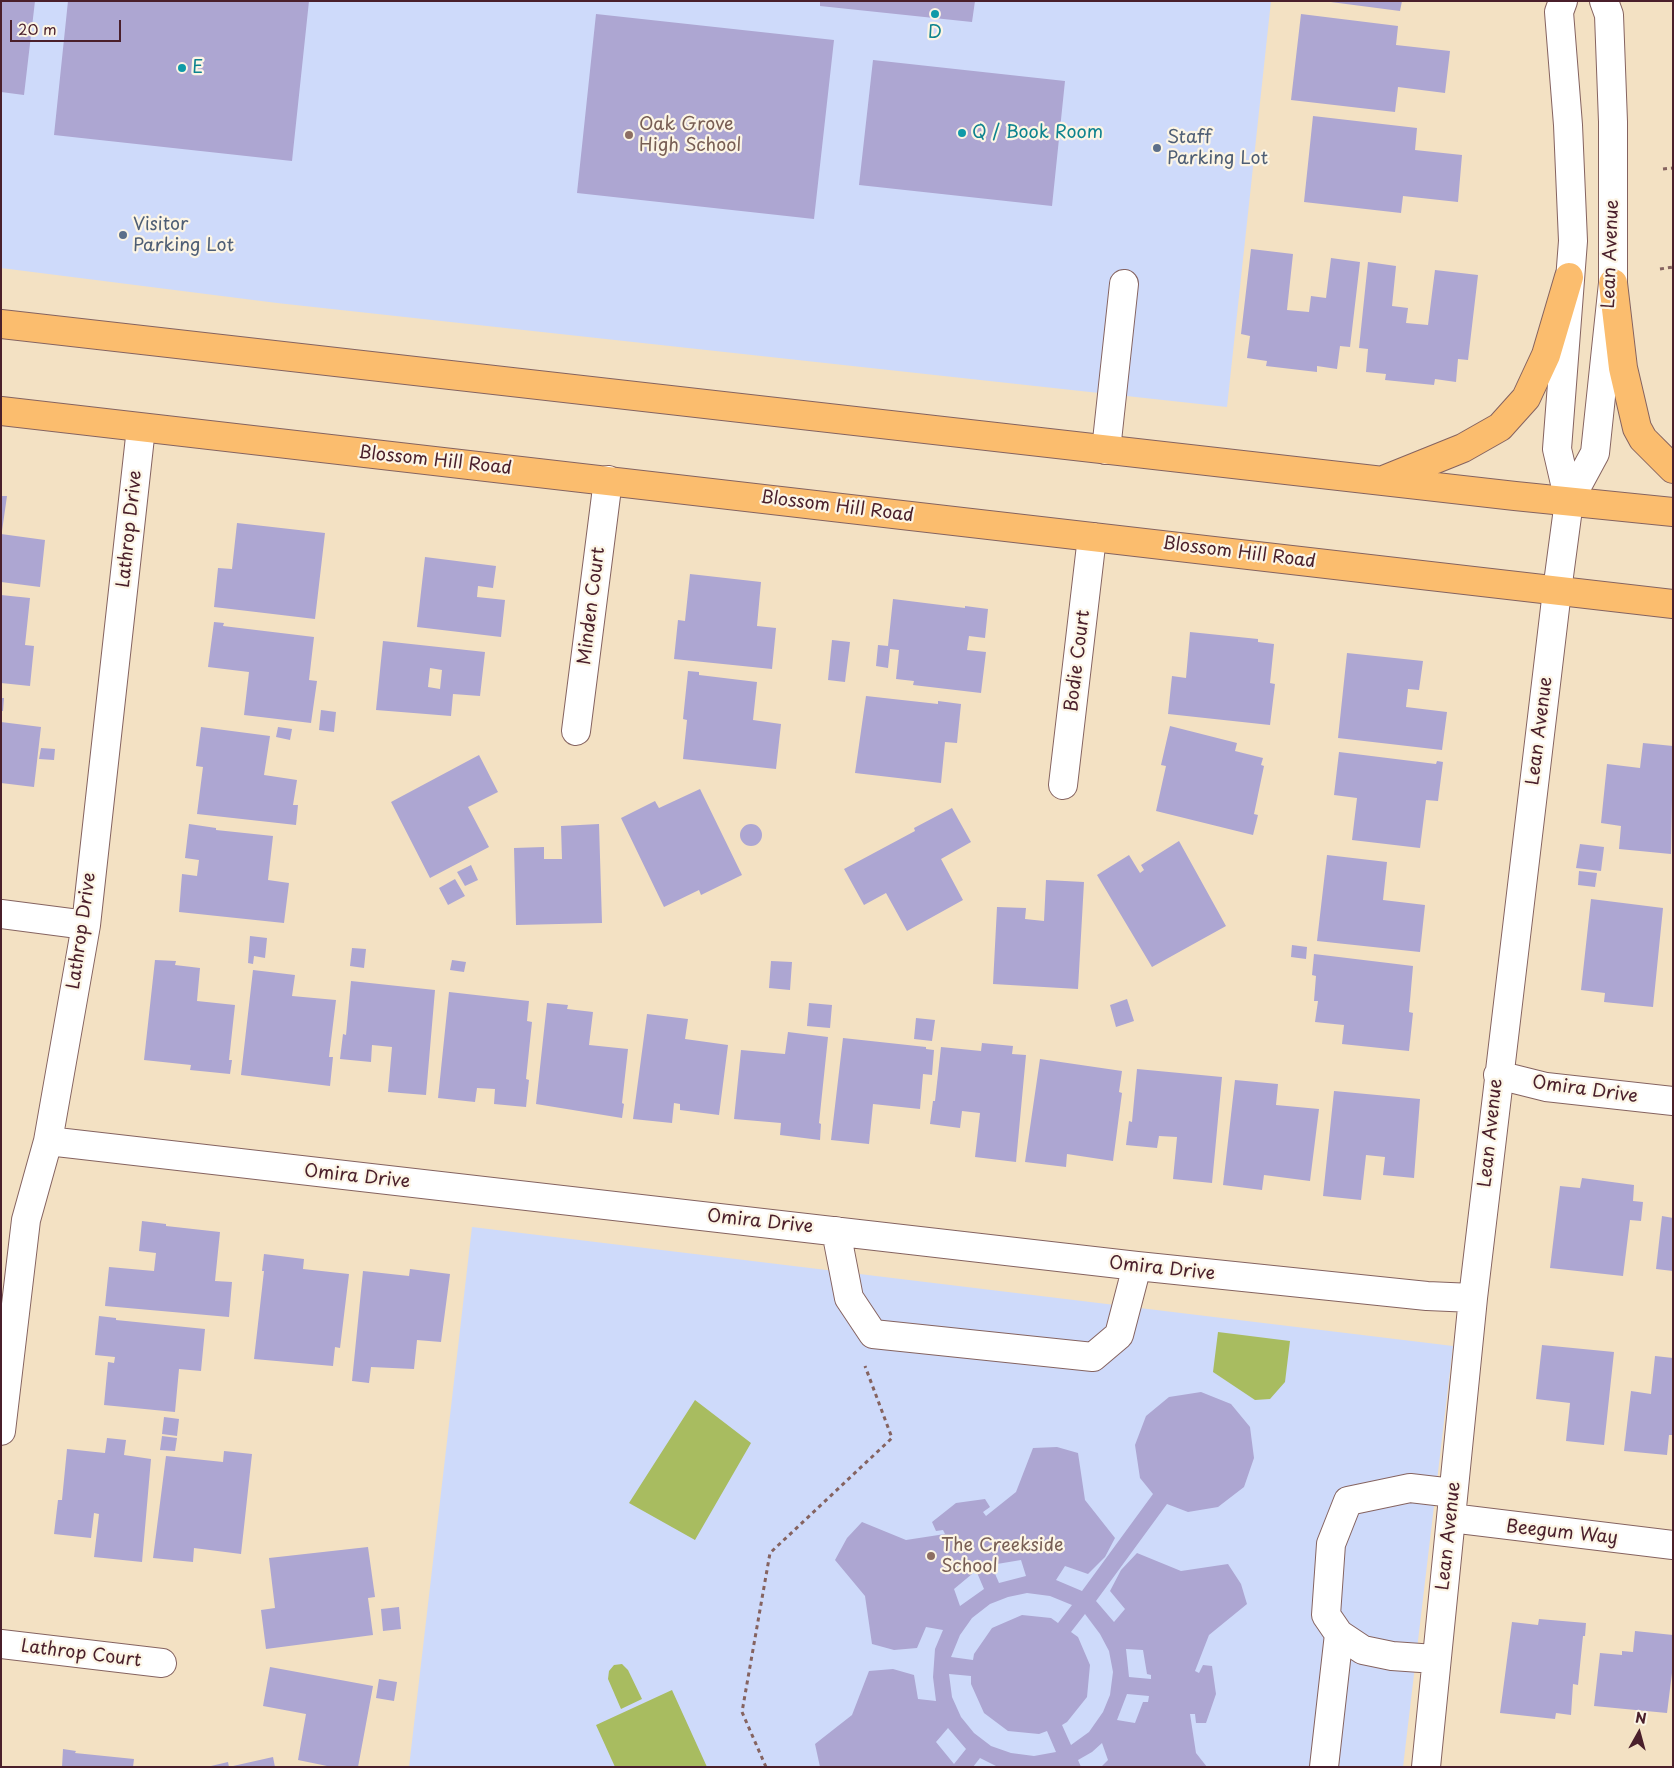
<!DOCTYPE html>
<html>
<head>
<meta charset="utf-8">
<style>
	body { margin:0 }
	#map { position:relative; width:1674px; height:1768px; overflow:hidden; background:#f3e1c3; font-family:"Playpen Sans",sans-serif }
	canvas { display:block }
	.frame { position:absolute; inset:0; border:2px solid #4a1f2b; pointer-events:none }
	.north { position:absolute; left:1614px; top:1708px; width:50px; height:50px; -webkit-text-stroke:4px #fcf5e5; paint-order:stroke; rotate:7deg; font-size:14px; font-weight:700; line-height:20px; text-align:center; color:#4a1f2b }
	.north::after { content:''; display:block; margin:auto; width:18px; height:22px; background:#4a1f2b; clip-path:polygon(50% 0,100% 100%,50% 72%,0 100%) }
	.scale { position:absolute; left:10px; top:20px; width:111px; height:22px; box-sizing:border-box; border:2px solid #4a1f2b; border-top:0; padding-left:6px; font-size:15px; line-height:18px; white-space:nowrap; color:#4a1f2b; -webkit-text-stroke:4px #fcf5e5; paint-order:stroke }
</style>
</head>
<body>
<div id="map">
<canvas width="1674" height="1768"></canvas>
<div class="frame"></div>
<div class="north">N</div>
<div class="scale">20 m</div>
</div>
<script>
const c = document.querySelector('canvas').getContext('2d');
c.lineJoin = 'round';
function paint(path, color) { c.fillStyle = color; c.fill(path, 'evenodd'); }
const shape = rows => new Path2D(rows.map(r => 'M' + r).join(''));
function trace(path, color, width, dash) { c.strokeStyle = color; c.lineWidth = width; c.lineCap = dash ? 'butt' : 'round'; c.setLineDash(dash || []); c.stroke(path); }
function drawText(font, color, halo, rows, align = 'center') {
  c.font = font + ' "Playpen Sans",sans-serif'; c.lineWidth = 4.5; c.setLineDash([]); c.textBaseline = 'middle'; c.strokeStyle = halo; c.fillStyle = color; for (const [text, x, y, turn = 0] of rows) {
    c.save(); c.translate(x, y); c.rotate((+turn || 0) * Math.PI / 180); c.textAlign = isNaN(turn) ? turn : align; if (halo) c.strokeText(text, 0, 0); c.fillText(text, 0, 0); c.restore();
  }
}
const built = shape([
	[1,1,1271,1,1227,407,277,303,1,268],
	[472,1227,1453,1346,1403,1767,409,1767]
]);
const green = shape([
	[1218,1332,1290,1341,1285,1382,1270,1399,1255,1400,1213,1372],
	[695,1400,751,1443,695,1540,629,1503],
	[622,1664,628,1670,642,1699,621,1709,608,1679,609,1671,614,1665],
	[672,1690,707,1767,615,1767,596,1725]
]);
const building = shape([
	[1,1,35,1,24,95,1,92],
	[68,1,309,1,292,161,54,135],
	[820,1,975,1,972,22,820,6],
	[1323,1,1402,1,1400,11],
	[596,14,834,40,814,219,577,193],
	[1301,14,1398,26,1396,45,1450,51,1445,93,1398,87,1395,112,1291,100],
	[873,60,1065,81,1052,206,859,185],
	[1313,116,1417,128,1415,150,1462,155,1458,202,1403,196,1401,213,1304,202],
	[1251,249,1293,254,1287,310,1309,312,1311,296,1326,298,1331,258,1360,262,1350,347,1340,346,1337,369,1317,366,1317,372,1266,366,1267,361,1247,358,1250,336,1241,334],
	[1368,262,1396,266,1392,306,1408,308,1406,323,1428,325,1435,270,1478,275,1468,360,1458,359,1456,382,1435,379,1434,385,1385,380,1386,374,1366,372,1368,349,1359,348],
	[1,496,7,496,2,531,1,531],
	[237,523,325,533,315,619,214,607,218,568,232,569],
	[1,534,45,540,40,587,1,582],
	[425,557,496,566,493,588,478,586,477,597,505,600,501,637,417,627],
	[690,574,761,582,757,626,776,628,772,669,674,659,678,620,685,621],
	[1,595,30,598,25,645,34,646,30,686,1,683],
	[893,599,965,608,965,606,988,609,985,638,969,636,967,650,986,652,981,693,913,685,914,681,896,679,899,650,890,649,888,668,876,666,878,645,888,646],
	[214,622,224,623,223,626,314,637,309,680,317,681,311,723,244,715,249,672,208,667],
	[1190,632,1258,639,1258,642,1274,644,1270,683,1275,684,1270,725,1168,714,1172,676,1186,678],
	[832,640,850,642,845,682,828,680],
	[383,641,485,652,480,696,453,694,451,716,376,710],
	[430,668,442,670,440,689,428,687],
	[1347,653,1423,661,1419,690,1408,689,1406,707,1447,712,1442,750,1338,738],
	[688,671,699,672,699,675,757,682,753,720,781,724,776,769,683,759,687,720,683,719],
	[866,696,938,704,938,701,961,704,957,743,945,742,941,783,855,773],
	[1,698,4,698,3,711,1,711],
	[321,710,336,712,334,732,319,730],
	[1,722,41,727,34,787,1,783],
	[1170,726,1237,743,1235,751,1263,758,1261,765,1264,766,1254,814,1258,815,1253,835,1156,811,1166,766,1161,765],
	[201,727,270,736,264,775,297,780,293,805,298,805,296,825,197,814,203,767,196,766],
	[278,727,292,729,290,740,276,737],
	[1643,743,1673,746,1671,854,1619,849,1621,826,1601,823,1607,764,1640,768],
	[41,748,55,749,54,760,39,759],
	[1339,752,1436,764,1437,761,1443,762,1438,801,1426,800,1420,848,1352,840,1357,798,1334,795],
	[479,755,498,792,468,807,489,847,430,878,391,802],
	[700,789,742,875,701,895,699,890,664,907,621,818,655,801,659,808],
	[952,808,971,842,941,859,963,900,907,931,886,893,864,905,844,869,915,831,914,828],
	[189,824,216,828,216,830,273,836,268,880,289,883,284,923,179,912,182,874,197,876,199,860,185,858],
	[599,824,602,923,516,925,514,848,544,847,544,859,562,859,561,826],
	'740 835a11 11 0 1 1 22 0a11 11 0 1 1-22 0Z',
	[1179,841,1226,926,1152,967,1097,875,1129,855,1140,873,1144,870,1141,865],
	[1580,844,1604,847,1601,871,1576,868],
	[1327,855,1387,862,1383,900,1425,905,1420,952,1317,941],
	[471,865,478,880,465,886,457,872],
	[1579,871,1597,873,1595,887,1578,885],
	[455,879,465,896,448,905,439,888],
	[1046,880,1084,882,1078,989,993,984,997,907,1026,908,1025,919,1044,921],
	[1591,899,1663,908,1653,1007,1604,1002,1605,993,1581,990],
	[250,936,267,938,265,958,254,956,253,964,248,963],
	[1292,945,1307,947,1306,959,1291,957],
	[352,948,366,949,364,968,350,966],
	[1314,954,1413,966,1409,1012,1413,1013,1409,1051,1342,1044,1344,1025,1315,1022,1318,1001,1314,1001,1316,976,1312,975],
	[155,960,176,961,175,965,200,968,197,1001,235,1005,229,1060,232,1060,230,1074,190,1070,191,1065,144,1060],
	[452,960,466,962,464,972,450,970],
	[771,961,792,962,790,990,769,988],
	[253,970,295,975,292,996,336,1000,329,1057,333,1057,330,1086,241,1075],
	[351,981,435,990,426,1095,388,1092,392,1047,372,1045,371,1062,340,1059,343,1034,346,1035],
	[449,992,529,1001,527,1021,532,1022,526,1079,529,1080,526,1107,494,1104,495,1089,477,1088,475,1102,438,1098],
	[1127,999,1134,1021,1116,1027,1110,1005],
	[547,1003,568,1005,567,1009,593,1012,589,1045,628,1049,622,1103,624,1104,622,1118,536,1104],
	[809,1003,832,1005,830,1028,807,1026],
	[647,1014,688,1019,685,1039,728,1045,719,1115,680,1110,680,1104,674,1103,672,1123,633,1119],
	[916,1018,935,1020,932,1041,914,1039],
	[788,1032,828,1037,819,1123,821,1124,820,1140,780,1135,781,1123,734,1119,741,1050,785,1054],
	[843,1038,926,1047,926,1049,934,1050,932,1075,923,1074,920,1109,873,1104,869,1144,831,1140],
	[982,1043,1013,1046,1012,1054,1026,1055,1016,1162,975,1157,980,1113,962,1111,960,1128,930,1124,933,1101,935,1101,941,1047,981,1051],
	[1040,1059,1122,1071,1119,1092,1122,1093,1113,1161,1067,1154,1066,1167,1025,1162],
	[1137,1069,1222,1077,1212,1183,1173,1179,1177,1137,1159,1136,1157,1148,1126,1145,1129,1121,1132,1122],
	[1235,1080,1278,1084,1276,1105,1319,1109,1310,1181,1264,1175,1262,1190,1223,1185],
	[1334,1091,1420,1099,1414,1178,1383,1175,1385,1157,1366,1155,1361,1200,1323,1196],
	[1582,1178,1634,1185,1633,1201,1643,1202,1641,1221,1630,1220,1623,1276,1550,1268,1560,1186,1580,1188],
	[1662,1216,1673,1218,1673,1271,1656,1269],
	[142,1221,166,1224,166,1226,220,1232,215,1281,232,1282,229,1317,105,1306,109,1267,154,1271,156,1253,139,1251],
	[264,1254,304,1259,303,1269,349,1274,340,1348,335,1347,333,1366,254,1359,264,1271,262,1271],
	[410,1269,450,1274,441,1342,417,1340,414,1369,371,1367,369,1383,352,1381,363,1271,409,1276],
	[99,1316,116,1318,116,1320,205,1329,201,1371,179,1369,175,1412,104,1405,108,1362,114,1363,115,1357,95,1355],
	[1542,1345,1614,1352,1604,1445,1566,1441,1570,1403,1536,1399],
	[1655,1356,1673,1358,1673,1435,1669,1435,1667,1455,1624,1451,1631,1391,1651,1394],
	[1201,1392,1231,1404,1250,1427,1254,1458,1244,1487,1218,1507,1188,1512,1167,1504,1096,1601,1114,1622,1125,1609,1110,1591,1121,1570,1137,1553,1181,1571,1228,1564,1241,1584,1247,1604,1209,1635,1195,1671,1199,1673,1203,1665,1212,1666,1216,1694,1206,1723,1196,1723,1195,1714,1190,1714,1196,1753,1207,1767,1101,1767,1108,1760,1102,1743,1092,1752,1078,1760,1081,1767,998,1767,980,1758,973,1767,820,1767,815,1744,852,1715,869,1671,893,1669,914,1675,918,1699,936,1701,933,1677,935,1649,943,1630,926,1627,917,1648,894,1650,872,1644,865,1596,835,1560,847,1538,862,1522,906,1540,945,1534,943,1530,936,1531,932,1522,956,1503,985,1499,990,1507,983,1512,986,1516,1016,1492,1033,1448,1057,1447,1078,1453,1085,1500,1115,1538,1105,1557,1088,1574,1065,1566,1056,1580,1082,1591,1153,1494,1140,1478,1135,1445,1146,1416,1169,1397],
	[994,1560,997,1564,1021,1560,1026,1576,999,1583,990,1562],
	[975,1568,984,1589,960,1606,954,1589,972,1574,970,1570],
	[1027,1593,1050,1596,1072,1605,1058,1623,1051,1618,1022,1615,992,1628,974,1654,973,1660,951,1657,960,1635,972,1618,990,1604,1008,1597],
	[1085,1614,1100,1634,1109,1651,1113,1672,1110,1695,1103,1712,1089,1732,1071,1745,1062,1725,1067,1722,1087,1697,1090,1665,1078,1637,1071,1632],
	[1126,1649,1143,1650,1147,1674,1151,1675,1151,1679,1129,1677],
	[949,1674,971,1676,971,1684,984,1713,1008,1731,1039,1734,1047,1731,1056,1752,1034,1756,1011,1753,991,1746,974,1733,961,1717,952,1697],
	[1127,1694,1149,1696,1148,1702,1143,1702,1135,1723,1117,1720],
	[948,1728,966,1749,954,1764,936,1742],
	[164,1417,179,1419,177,1436,162,1434],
	[162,1436,177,1438,175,1451,160,1450],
	[107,1438,126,1440,124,1455,151,1459,142,1562,94,1557,99,1514,94,1513,91,1538,54,1534,58,1500,62,1500,67,1449,105,1453],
	[224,1451,252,1454,241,1554,194,1548,193,1562,153,1558,166,1456,223,1462],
	[368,1547,375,1597,368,1598,373,1635,266,1649,261,1610,275,1608,269,1558],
	[399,1607,401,1629,383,1631,381,1609],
	[1539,1619,1586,1623,1585,1636,1583,1636,1578,1685,1573,1684,1571,1715,1556,1713,1555,1719,1500,1713,1512,1622,1538,1625],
	[1635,1631,1673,1635,1673,1665,1667,1713,1594,1706,1600,1653,1622,1655,1622,1651,1633,1652],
	[270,1667,373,1686,358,1767,332,1767,298,1760,306,1714,263,1706],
	[379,1679,397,1682,394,1701,376,1698],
	[63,1749,76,1751,75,1753,134,1759,133,1767,62,1767],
	[273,1757,275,1767,233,1767,233,1766],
	[228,1762,229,1767,211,1767,211,1766]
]);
const path = shape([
	[1663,169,1673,168],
	[1660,269,1673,267],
	[766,1767,742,1712,770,1553,892,1438,865,1366]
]);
const minor = shape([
	[1563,1,1559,12,1568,125,1573,241,1557,449,1569,501],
	[1106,450,1124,284],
	[576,731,608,480],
	[1063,785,1092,537],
	[1,914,86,925],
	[1498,1075,1546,1087,1673,1101],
	[48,1141,1137,1266,1427,1296,1473,1298],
	[836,1231,849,1298,873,1334,1093,1357,1119,1335,1137,1266],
	[1,1431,26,1220,48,1141,86,925,141,428],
	[1451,1518,1673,1545],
	[1,1644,162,1663],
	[1435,1659,1392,1656,1363,1650,1339,1634,1326,1615,1331,1544,1348,1501,1410,1488,1453,1493],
	[1324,1767,1339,1634],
	[1426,1767,1473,1298,1557,591,1569,501,1595,453,1613,283,1613,122,1609,15,1604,1]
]);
const major = shape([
	[1613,283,1623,368,1637,428,1643,439,1673,469],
	[1,324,1515,496,1673,512],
	[1,411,1673,604],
	[1386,479,1463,448,1500,427,1526,398,1546,355,1569,277]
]);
const markers = [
	[935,14,5,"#0f9aa8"],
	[182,68,5,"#0f9aa8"],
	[962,133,5,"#0f9aa8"],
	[629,135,5,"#8d6e63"],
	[1157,148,5,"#5c6f8a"],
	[123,235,5,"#5c6f8a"],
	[931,1556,5,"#8d6e63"]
];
const cultureNames = [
	["D",935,33,"center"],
	["E",192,68],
	["Q / Book Room",972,133]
];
const educationNames = [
	["Oak Grove",639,125],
	["High School",639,146],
	["The Creekside",941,1546],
	["School",941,1567]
];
const serviceNames = [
	["Staff",1167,138],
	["Parking Lot",1167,159],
	["Visitor",133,225],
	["Parking Lot",133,246]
];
const streetNames = [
	["Lean Avenue",1611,254,-88],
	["Blossom Hill Road",435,461,6],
	["Blossom Hill Road",837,507,7],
	["Lathrop Drive",130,529,-84],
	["Blossom Hill Road",1239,553,7],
	["Minden Court",592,606,-83],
	["Bodie Court",1078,661,-83],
	["Lean Avenue",1540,731,-83],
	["Lathrop Drive",82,931,-82],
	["Omira Drive",1585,1090,8],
	["Lean Avenue",1491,1133,-84],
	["Omira Drive",357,1177,6],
	["Omira Drive",760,1222,6],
	["Omira Drive",1162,1269,6],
	["Beegum Way",1562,1533,6],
	["Lean Avenue",1449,1536,-84],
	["Lathrop Court",81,1654,7]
];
paint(built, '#cedafa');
paint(green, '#a8bc60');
paint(building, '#ada6d2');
trace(minor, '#856360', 30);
trace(major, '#856360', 30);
trace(path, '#856360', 3, [4, 4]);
trace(minor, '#fff', 28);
trace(major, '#fbbd6e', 28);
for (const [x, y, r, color] of markers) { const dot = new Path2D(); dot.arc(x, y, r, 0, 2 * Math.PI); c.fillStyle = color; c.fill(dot); trace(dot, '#fcf5e5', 2); }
drawText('18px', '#0d838f', '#fcf5e5', cultureNames, 'left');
drawText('18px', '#785e54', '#fcf5e5', educationNames, 'left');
drawText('18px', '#4e5e75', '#fcf5e5', serviceNames, 'left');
drawText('18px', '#4a1f2b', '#fcf5e5', streetNames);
</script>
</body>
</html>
